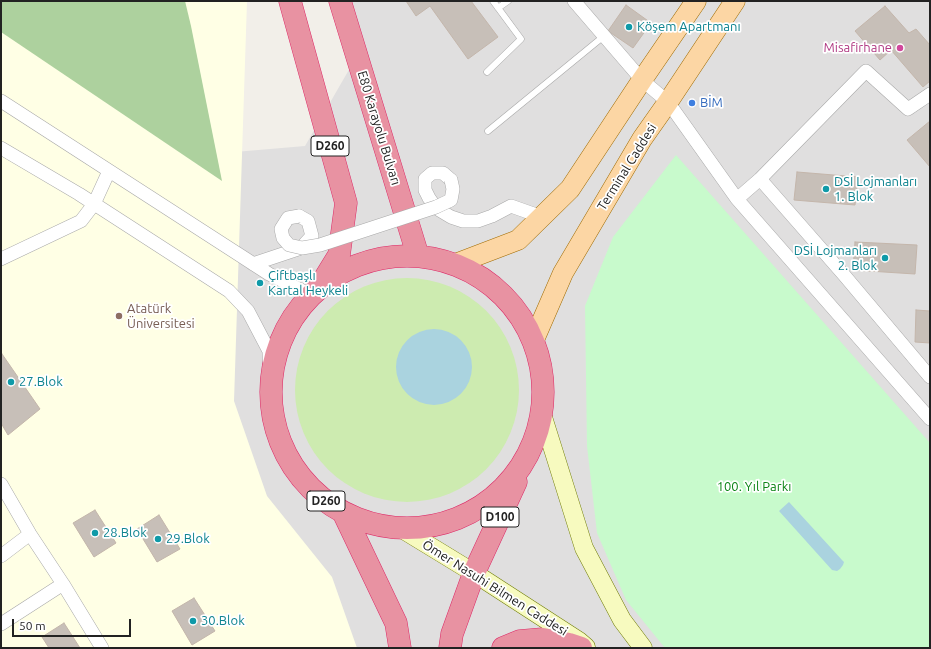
<!DOCTYPE html>
<html>
<head>
<meta charset="utf-8">
<style>
	body { margin:0 }
	#map { position:relative; width:931px; height:649px; overflow:hidden; background:#f2efe9; font-family:Ubuntu,sans-serif }
	canvas { display:block }
	.frame { position:absolute; inset:0; border:2px solid #222; pointer-events:none }
	.scale { position:absolute; left:12px; top:619px; width:119px; height:18px; box-sizing:border-box; border:2px solid #222; border-top:0; padding-left:5px; font-size:12px; line-height:14px; white-space:nowrap; color:#222; -webkit-text-stroke:3px #fff; paint-order:stroke }
</style>
</head>
<body>
<div id="map">
<canvas width="931" height="649"></canvas>
<div class="frame"></div>
<div class="scale">50 m</div>
</div>
<script>
const c = document.querySelector('canvas').getContext('2d');
c.lineJoin = 'round';
function paint(path, color) { c.fillStyle = color; c.fill(path, 'evenodd'); }
const shape = rows => new Path2D(rows.map(r => 'M' + r).join(''));
function trace(path, color, width, dash) { c.strokeStyle = color; c.lineWidth = width; c.lineCap = dash ? 'butt' : 'round'; c.setLineDash(dash || []); c.stroke(path); }
function drawText(font, color, halo, rows, align = 'center') {
  c.font = font + ' Ubuntu,sans-serif'; c.lineWidth = 3.5; c.setLineDash([]); c.textBaseline = 'middle'; c.strokeStyle = halo; c.fillStyle = color; for (const [text, x, y, turn = 0] of rows) {
    c.save(); c.translate(x, y); c.rotate((+turn || 0) * Math.PI / 180); c.textAlign = isNaN(turn) ? turn : align; if (halo) c.strokeText(text, 0, 0); c.fillText(text, 0, 0); c.restore();
  }
}
const residential = shape([
	[334,1,930,1,930,648,1,648,1,43,223,153,305,146,354,61]
]);
const education = shape([
	[1,1,247,1,234,401,267,496,332,577,357,648,1,648]
]);
const grass = shape([
	'295 390a112 112 0 1 1 224 0a112 112 0 1 1-224 0Z'
]);
const forest = shape([
	[1,1,185,1,191,26,222,181,1,32]
]);
const park = shape([
	[676,155,930,443,930,648,665,648,626,600,597,533,587,446,585,306,613,237]
]);
const water = shape([
	'396 367a38 38 0 1 1 76 0a38 38 0 1 1-76 0Z',
	[789,502,842,560,844,562,843,565,840,569,837,571,832,570,779,511]
]);
const building = shape([
	[406,1,471,1,498,37,468,59,430,6,416,16,406,1],
	[626,5,651,23,633,48,608,31,626,5],
	[885,6,909,33,916,29,930,45,930,81,923,87,891,50,880,60,855,31,885,6],
	[930,121,930,167,907,140,930,121],
	[797,172,858,177,855,205,794,200,797,172],
	[855,242,917,245,915,274,853,270,855,242],
	[916,310,930,311,930,343,915,342,916,310],
	[2,354,40,409,8,435,1,423,1,355,2,354],
	[95,510,116,543,94,557,73,523,95,510],
	[159,515,180,549,157,562,137,529,159,515],
	[194,598,215,631,192,645,172,611,194,598],
	[64,623,80,648,49,648,42,637,64,623]
]);
const lane = shape([
	[498,8,508,1],
	[487,72,521,39,493,1],
	[488,131,604,36]
]);
const street = shape([
	[574,1,642,80,668,102,737,199,930,419],
	[1,101,269,274,311,295],
	[1,148,79,194,229,291,248,311,269,351,270,379],
	[760,179,844,275,930,377],
	[451,180,443,173,432,173,425,179,425,190,429,198,436,208,451,217,463,221,478,221,492,216,511,206,542,217],
	[737,199,760,179,866,71,908,109,930,94],
	[1,259,81,221,94,204,109,171],
	[253,264,301,248,312,236,308,221,299,216],
	[1,484,30,534,63,584,102,648],
	[1,556,30,534],
	[1,624,63,584]
]);
const secondary = shape([
	[542,414,584,548,622,620,643,648],
	[402,529,474,573,579,641,586,647]
]);
const primary = shape([
	[455,264,518,240,570,189,642,80,696,1],
	[533,342,563,273,642,139,668,102,735,1]
]);
const highway = shape([
	[290,1,346,203,339,255,323,281],
	[340,1,418,256],
	'271 392a136 136 0 1 1 272 0a136 136 0 1 1-272 0Z',
	[344,514,396,623,400,648],
	[450,648,452,634,474,573,516,482],
	[503,648,520,641,543,639,569,644,581,648]
]);
const streetBridge = shape([
	[299,216,288,218,281,229,283,238,289,245,302,248,320,245,436,207,451,200,453,189,451,180]
]);
const markers = [
	[629,27,4,"#0f9aa8"],
	[900,48,4,"#d1479c"],
	[692,103,4,"#3f7fe0"],
	[826,189,4,"#0f9aa8"],
	[885,258,4,"#0f9aa8"],
	[260,283,4,"#0f9aa8"],
	[119,316,4,"#8d6e63"],
	[11,382,4,"#0f9aa8"],
	[95,533,4,"#0f9aa8"],
	[158,539,4,"#0f9aa8"],
	[193,621,4,"#0f9aa8"]
];
const shields = [
	[330,146,38],
	[326,501,38],
	[500,517,38]
];
const shieldNames = [
	["D260",330,146],
	["D260",326,501],
	["D100",500,517]
];
const cultureNames = [
	["Köşem Apartmanı",637,27],
	["DSİ Lojmanları",834,182],
	["1. Blok",834,197],
	["DSİ Lojmanları",877,251,"right"],
	["2. Blok",877,266,"right"],
	["Çiftbaşlı",268,276],
	["Kartal Heykeli",268,291],
	["27.Blok",19,382],
	["28.Blok",103,533],
	["29.Blok",166,539],
	["30.Blok",201,621]
];
const hotelNames = [
	["Misafirhane",892,48]
];
const shopNames = [
	["BİM",700,103]
];
const streetNames = [
	["E80 Karayolu Bulvarı",379,128,73],
	["Terminal Caddesi",627,167,-58],
	["Ömer Nasuhi Bilmen Caddesi",495,588,32]
];
const educationNames = [
	["Atatürk",127,309],
	["Üniversitesi",127,324]
];
const parkNames = [
	["100. Yıl Parkı",754,487]
];
paint(residential, '#e0dfdf');
paint(education, '#ffffe5');
paint(grass, '#cdebb0');
paint(forest, '#add19e');
paint(park, '#c8facc');
paint(water, '#aad3df');
paint(building, '#c7bfb8');
trace(building, '#c4b6ab', 1);
trace(lane, '#a9a9a9', 7);
trace(street, '#a9a9a9', 14);
trace(secondary, '#707d05', 19);
trace(primary, '#a06b00', 21);
trace(highway, '#dc2a67', 23);
trace(lane, '#fff', 6);
trace(street, '#fff', 13);
trace(secondary, '#f7fabf', 18);
trace(primary, '#fcd6a4', 20);
trace(highway, '#e892a2', 22);
trace(streetBridge, '#a9a9a9', 14, []);
trace(streetBridge, '#fff', 13);
for (const [x, y, r, color] of markers) { const dot = new Path2D(); dot.arc(x, y, r, 0, 2 * Math.PI); c.fillStyle = color; c.fill(dot); trace(dot, '#fff', 1.5); }
for (const [x, y, w] of shields) { const box = new Path2D(); box.roundRect(x - w / 2, y - 10, w, 20, 3); c.fillStyle = '#fff'; c.fill(box); trace(box, '#222', 1); }
drawText('bold 12px', '#222', null, shieldNames);
drawText('13px', '#0d838f', '#fff', cultureNames, 'left');
drawText('13px', '#b23c85', '#fff', hotelNames, 'right');
drawText('13px', '#366cbe', '#fff', shopNames, 'left');
drawText('13px', '#222', '#fff', streetNames);
drawText('13px', '#785e54', '#fff', educationNames, 'left');
drawText('13px', '#0c8416', '#fff', parkNames);
</script>
</body>
</html>
